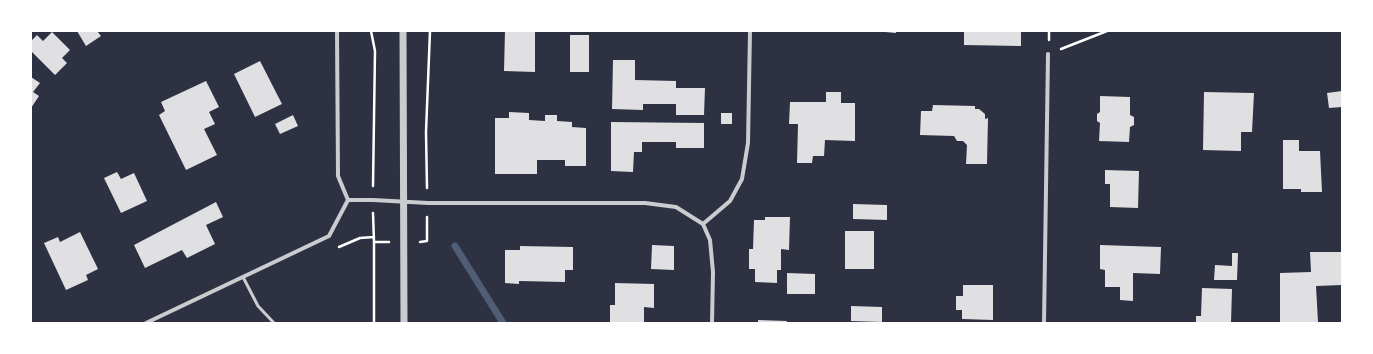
<!DOCTYPE html>
<html>
<head>
<meta charset="utf-8">
<style>
	body { margin:0 }
	#map { position:relative; width:1373px; height:354px; overflow:hidden; background:#2d3142; font-family:"Fira Sans Condensed",sans-serif }
	canvas { display:block }
	.frame { position:absolute; inset:0; border:32px solid #fff; pointer-events:none }
</style>
</head>
<body>
<div id="map">
<canvas width="1373" height="354"></canvas>
<div class="frame"></div>
</div>
<script>
const c = document.querySelector('canvas').getContext('2d');
c.lineJoin = 'round';
const shape = rows => new Path2D(rows.map(r => 'M' + r).join(''));
function trace(path, color, width, dash) { c.strokeStyle = color; c.lineWidth = width; c.lineCap = dash ? 'butt' : 'round'; c.setLineDash(dash || []); c.stroke(path); }
function paint(path, color) { c.fillStyle = color; c.fill(path, 'evenodd'); }
const stream = shape([
	[455,246,503,323]
]);
const building = shape([
	[77,31,97,31,101,36,86,46],
	[505,31,535,31,535,72,504,71],
	[885,31,896,31,896,33,885,32],
	[964,31,1021,31,1021,46,964,45],
	[52,32,70,50,62,58,67,63,55,75,31,51,31,41,37,35,43,41],
	[570,35,589,35,589,72,570,72],
	[613,60,635,60,635,80,676,81,676,88,705,88,704,115,676,115,676,104,643,104,643,110,612,109],
	[260,61,282,104,255,117,234,74],
	[31,77,40,83,33,92,39,96,31,108],
	[206,81,219,107,209,112,215,124,204,129,217,155,186,170,159,115,165,111,161,102],
	[1342,91,1342,107,1329,108,1327,93],
	[826,92,841,92,841,103,855,103,855,141,825,140,824,156,813,156,812,163,797,163,798,124,789,124,790,102,826,102],
	[1204,92,1254,93,1252,132,1241,132,1241,151,1203,150],
	[1100,96,1130,97,1130,115,1134,117,1134,125,1130,127,1129,142,1099,141,1100,123,1097,121,1097,114,1100,112],
	[933,105,975,106,975,109,979,109,985,114,985,119,988,118,987,164,966,164,967,145,963,141,957,141,954,136,920,135,921,111,932,111],
	[509,112,529,113,529,120,545,121,545,115,557,115,557,121,572,122,572,127,586,128,586,166,565,166,565,160,537,160,537,174,495,174,495,118,509,118],
	[721,113,732,113,732,124,721,124],
	[293,115,298,126,280,134,275,124],
	[611,122,704,123,704,148,676,148,676,142,642,142,642,152,634,152,633,172,611,171],
	[1283,140,1299,140,1299,151,1320,151,1322,192,1301,192,1301,189,1283,189],
	[1105,170,1139,171,1138,208,1110,207,1110,184,1105,184],
	[117,172,121,179,134,173,147,201,121,213,104,178],
	[216,202,223,217,206,225,215,244,187,258,182,250,145,268,134,245],
	[853,204,887,205,887,220,853,219],
	[765,217,790,217,789,250,781,249,781,270,777,270,777,283,755,282,755,269,749,269,749,249,753,249,754,220,765,220],
	[845,231,874,231,874,269,845,269],
	[80,232,98,269,86,275,88,280,66,290,44,243,58,237,60,242],
	[652,245,674,246,674,270,651,269],
	[1100,245,1161,247,1160,274,1133,273,1133,301,1120,300,1120,287,1105,287,1105,270,1100,269],
	[520,246,573,247,573,270,565,270,565,282,519,281,519,284,505,283,505,250,520,250],
	[1310,252,1342,252,1342,285,1316,286,1318,322,1280,322,1280,273,1311,272],
	[1232,253,1238,253,1237,280,1214,280,1215,265,1232,266],
	[787,273,815,274,815,294,787,294],
	[615,283,654,284,654,308,644,307,644,323,610,323,610,305,615,305],
	[963,285,993,285,993,320,962,319,962,310,956,310,956,296,963,296],
	[1202,288,1232,289,1231,323,1196,323,1196,316,1201,316],
	[851,306,882,307,882,322,851,321],
	[758,320,787,321,786,323,758,323]
]);
const path = shape([
	[371,31,375,51,373,186],
	[1049,40,1049,31],
	[1061,49,1107,31],
	[427,188,426,132,430,31],
	[373,213,374,242],
	[420,242,427,241,427,217],
	[339,247,360,238,374,237],
	[374,323,374,242,389,242]
]);
const service = shape([
	[243,277,258,306,274,323]
]);
const minor = shape([
	[337,31,338,176,348,200],
	[703,224,730,201,742,179,748,143,750,31],
	[146,323,329,236,348,200,373,200,428,203,645,203,676,207,703,224,710,240,713,272,712,323],
	[1044,323,1048,54]
]);
const tertiary = shape([
	[403,31,404,323]
]);
trace(stream, '#4f5d75', 7);
paint(building, '#e0e0e3');
trace(path, '#fff', 2.5);
trace(service, '#caccd0', 3);
trace(minor, '#caccd0', 4);
trace(tertiary, '#caccd0', 7);
</script>
</body>
</html>
